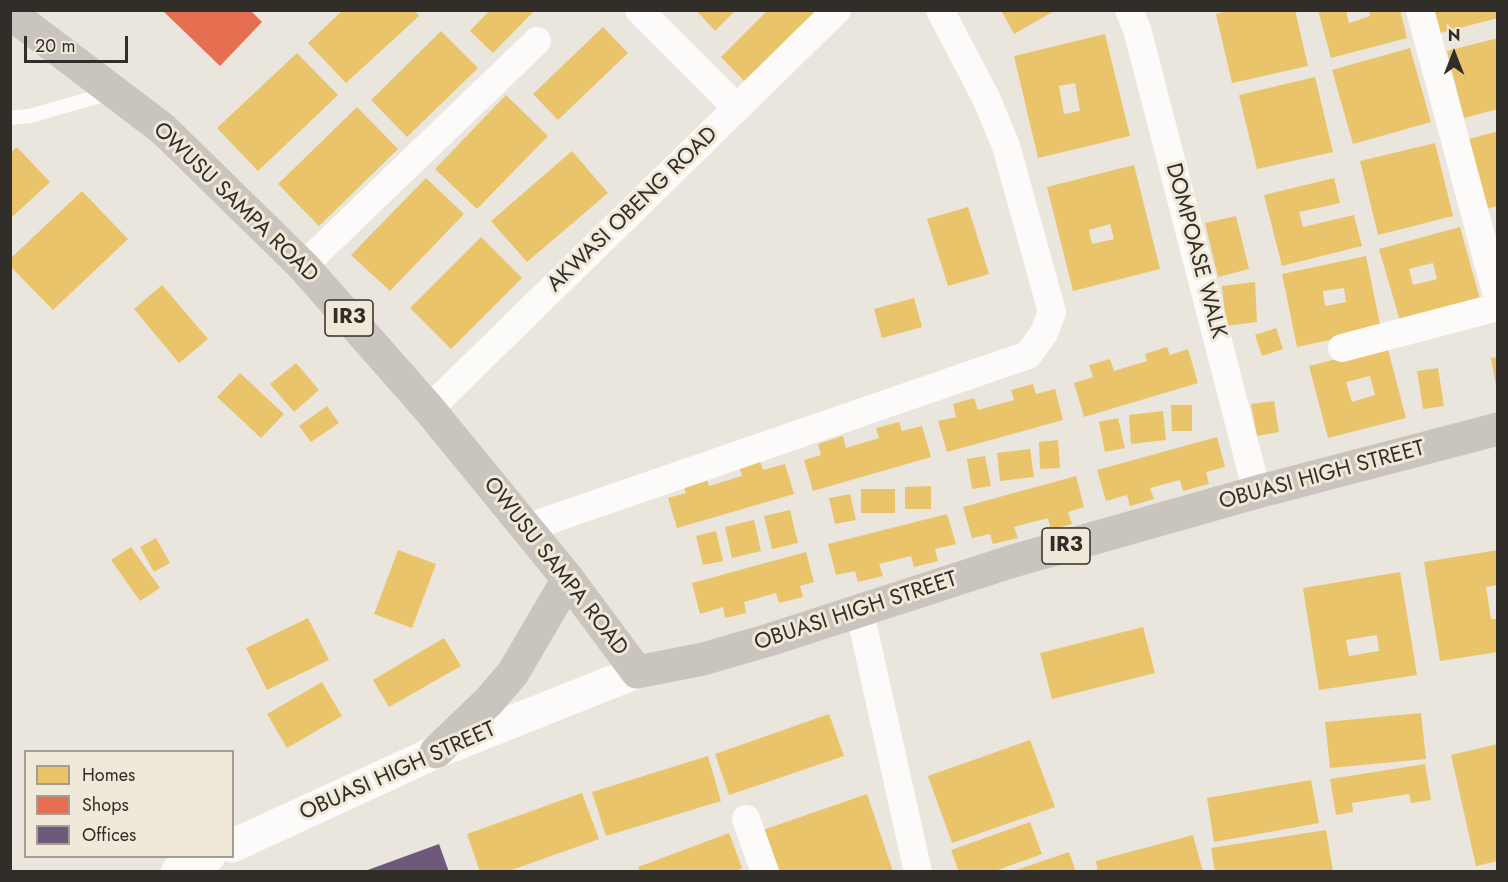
<!DOCTYPE html>
<html>
<head>
<meta charset="utf-8">
<style>
	body { margin:0 }
	#map { position:relative; width:1508px; height:882px; overflow:hidden; background:#eae6de; font-family:Jost,sans-serif }
	canvas { display:block }
	.frame { position:absolute; inset:0; border:12px solid #312e29; pointer-events:none }
	.legend { position:absolute; left:24px; top:750px; width:210px; height:108px; box-sizing:border-box; background:#f0e8d8; border:2px solid #a49e92; margin:0; padding:8px 10px; list-style:none; font-size:18px; color:#312e29 }
	.legend li { display:flex; align-items:center; gap:12px; height:30px }
	.legend b { width:30px; border:2px solid #a49e92 }
	.north { position:absolute; left:1424px; top:24px; width:60px; height:60px; -webkit-text-stroke:4px #f0e8d8; paint-order:stroke; rotate:0deg; font-size:16px; font-weight:700; line-height:24px; text-align:center; color:#312e29 }
	.north::after { content:''; display:block; margin:auto; width:21px; height:27px; background:#312e29; clip-path:polygon(50% 0,100% 100%,50% 72%,0 100%) }
	.scale { position:absolute; left:24px; top:36px; width:104px; height:27px; box-sizing:border-box; border:3px solid #312e29; border-top:0; padding-left:8px; font-size:18px; line-height:21px; white-space:nowrap; color:#312e29; -webkit-text-stroke:4px #f0e8d8; paint-order:stroke }
</style>
</head>
<body>
<div id="map">
<canvas width="1508" height="882"></canvas>
<div class="frame"></div>
<ul class="legend">
<li><b style="height:16px;background:#e9c46a"></b>Homes</li>
<li><b style="height:16px;background:#e76f51"></b>Shops</li>
<li><b style="height:16px;background:#6d597a"></b>Offices</li>
</ul>
<div class="north">N</div>
<div class="scale">20 m</div>
</div>
<script>
const c = document.querySelector('canvas').getContext('2d');
c.lineJoin = 'round';
function paint(path, color) { c.fillStyle = color; c.fill(path, 'evenodd'); }
const shape = rows => new Path2D(rows.map(r => 'M' + r).join(''));
function trace(path, color, width, dash) { c.strokeStyle = color; c.lineWidth = width; c.lineCap = dash ? 'butt' : 'round'; c.setLineDash(dash || []); c.stroke(path); }
function drawText(font, color, halo, rows, align = 'center') {
  c.font = font + ' Jost,sans-serif'; c.lineWidth = 6; c.setLineDash([]); c.textBaseline = 'middle'; c.strokeStyle = halo; c.fillStyle = color; for (const [text, x, y, turn = 0] of rows) {
    c.save(); c.translate(x, y); c.rotate((+turn || 0) * Math.PI / 180); c.textAlign = isNaN(turn) ? turn : align; if (halo) c.strokeText(text, 0, 0); c.fillText(text, 0, 0); c.restore();
  }
}
const homes = shape([
	[343,10,414,10,419,16,346,83,308,43],
	[490,10,535,10,493,53,470,31],
	[696,10,736,10,715,31],
	[768,10,814,12,744,81,721,57],
	[1001,10,1056,10,1014,34],
	[1231,10,1295,10,1308,66,1232,83,1216,14],
	[1318,10,1346,10,1349,23,1370,16,1369,10,1400,10,1407,38,1331,58],
	[1433,10,1498,10,1498,18,1440,33],
	[603,27,628,53,558,120,533,94],
	[441,31,478,68,407,137,371,100],
	[1105,34,1130,136,1038,158,1014,56],
	[1075,83,1080,111,1064,114,1059,86],
	[1498,38,1498,109,1464,118,1447,51],
	[1410,48,1431,122,1353,144,1332,70],
	[297,53,338,95,258,171,217,128],
	[1315,77,1333,152,1257,169,1239,95],
	[506,95,548,136,477,209,435,169],
	[357,107,398,149,319,226,278,184],
	[1498,131,1498,206,1486,209,1466,140],
	[1435,143,1453,216,1378,235,1360,161],
	[17,147,50,182,10,219,10,153],
	[572,151,608,193,527,262,491,221],
	[1134,165,1160,269,1073,291,1047,187],
	[1110,224,1114,239,1092,244,1089,230],
	[426,178,464,214,390,291,351,255],
	[1334,178,1340,203,1299,212,1303,227,1354,215,1362,246,1282,266,1264,195],
	[82,191,128,239,53,310,10,266,10,259],
	[968,207,989,274,948,286,927,219],
	[1236,216,1249,269,1218,277,1205,223],
	[1460,227,1480,299,1400,321,1379,249],
	[1433,263,1437,279,1413,285,1409,269],
	[481,237,522,278,451,349,410,308],
	[1366,256,1381,329,1297,347,1282,274],
	[1344,288,1346,302,1325,306,1323,291],
	[1255,282,1257,322,1226,326,1222,286],
	[162,285,208,339,179,363,134,309],
	[914,298,922,327,882,338,874,309],
	[1276,328,1283,349,1262,356,1255,335],
	[1387,346,1406,418,1328,438,1309,366],
	[1370,376,1375,395,1352,402,1346,382],
	[1167,347,1170,355,1188,349,1198,383,1084,417,1074,383,1093,377,1089,365,1110,359,1114,371,1147,361,1145,354],
	[1498,357,1498,385,1496,385,1491,358],
	[296,363,319,390,294,412,270,384],
	[1438,368,1444,406,1423,409,1417,371],
	[240,373,284,414,261,438,217,397],
	[1033,384,1036,394,1055,389,1063,420,947,452,938,421,956,417,953,404,974,398,978,410,1014,400,1011,390],
	[1274,401,1279,432,1257,436,1251,404],
	[1171,405,1192,405,1192,431,1172,431],
	[327,406,339,423,311,442,299,426],
	[1163,411,1166,440,1131,444,1129,415],
	[1118,418,1125,448,1105,452,1099,422],
	[899,422,902,431,922,426,931,457,813,491,804,460,821,455,818,444,843,436,846,448,879,438,876,428],
	[1217,437,1225,467,1206,472,1209,484,1183,491,1180,480,1150,488,1154,499,1130,506,1127,495,1106,501,1097,470],
	[1058,440,1060,468,1040,469,1039,442],
	[1030,449,1034,477,1000,481,997,453],
	[985,456,991,486,972,489,967,459],
	[759,458,763,470,785,464,794,494,677,528,668,498,686,493,682,481,705,474,709,486,742,476,738,464],
	[1076,476,1084,507,1068,512,1072,524,1051,530,1048,518,1014,527,1018,538,993,544,990,534,972,538,963,507],
	[931,486,931,509,905,509,905,487],
	[861,489,895,489,895,513,861,513],
	[850,494,856,520,835,524,829,498],
	[790,510,798,543,772,549,764,516],
	[947,514,956,544,935,549,938,561,914,567,911,556,879,564,883,576,858,582,855,571,836,575,828,544],
	[754,520,761,551,732,558,725,527],
	[716,531,723,561,703,565,696,536],
	[156,538,170,563,154,572,140,547],
	[131,547,160,588,140,601,111,560],
	[398,550,436,564,412,628,374,614],
	[1498,550,1498,585,1486,587,1491,619,1498,619,1498,652,1440,661,1424,562],
	[806,552,814,582,800,586,803,597,779,603,776,593,744,602,746,613,725,618,723,607,700,614,692,583],
	[1400,572,1417,675,1319,690,1303,588],
	[1377,635,1379,651,1349,656,1346,640],
	[308,618,329,660,267,690,246,648],
	[1143,627,1155,673,1052,699,1040,653],
	[444,638,461,666,389,707,373,680],
	[322,682,342,716,287,748,267,714],
	[1421,713,1426,759,1330,768,1325,722],
	[829,714,844,756,729,795,715,754],
	[1030,740,1055,807,952,843,928,776],
	[1498,744,1498,861,1476,866,1451,755],
	[708,756,721,801,606,836,592,792],
	[1425,764,1431,800,1411,803,1409,794,1352,803,1353,812,1336,815,1330,779],
	[1311,780,1319,823,1214,842,1207,798],
	[582,793,599,839,506,872,480,872,467,834],
	[867,794,893,872,777,872,763,830],
	[1030,822,1042,854,992,872,959,872,951,850],
	[1326,830,1333,872,1215,872,1211,848],
	[729,833,742,868,734,872,640,872,638,867],
	[1193,835,1203,872,1098,872,1096,861],
	[1069,852,1076,872,1013,872,1013,871]
]);
const shops = shape([
	[162,10,250,10,262,22,220,66]
]);
const offices = shape([
	[439,844,449,872,365,872,365,871]
]);
const lane = shape([
	[10,118,30,116,110,93]
]);
const street = shape([
	[639,10,737,108],
	[1129,10,1137,29,1257,492],
	[1420,10,1498,299],
	[303,266,537,41],
	[1342,348,1498,307],
	[429,409,837,10],
	[526,528,1028,355,1044,333,1052,312,1006,146,986,98,940,10],
	[860,613,918,872],
	[746,819,765,872]
]);
const secondary = shape([
	[232,846,436,752,637,672],
	[177,872,209,856]
]);
const primary = shape([
	[10,13,163,129,303,266,429,409,568,579,637,672,703,659,772,639,1013,561,1257,492,1498,429],
	[436,752,489,701,513,673,568,579]
]);
const shields = [
	[349,318,48],
	[1066,546,48]
];
const shieldNames = [
	["IR3",349,318],
	["IR3",1066,546]
];
const streetNames = [
	["OWUSU SAMPA ROAD",235,203,44],
	["AKWASI OBENG ROAD",633,210,-44],
	["DOMPOASE WALK",1195,251,75],
	["OBUASI HIGH STREET",1322,476,-15],
	["OWUSU SAMPA ROAD",555,567,52],
	["OBUASI HIGH STREET",856,612,-18],
	["OBUASI HIGH STREET",398,772,-24]
];
paint(homes, '#e9c46a');
paint(shops, '#e76f51');
paint(offices, '#6d597a');
trace(lane, '#fcfbfa', 14);
trace(street, '#fcfbfa', 28);
trace(secondary, '#fcfbfa', 33);
trace(primary, '#c9c5be', 33);
for (const [x, y, w] of shields) { const box = new Path2D(); box.roundRect(x - w / 2, y - 18, w, 36, 4.5); c.fillStyle = '#f0e8d8'; c.fill(box); trace(box, '#312e29', 1.5); }
drawText('bold 21px', '#312e29', null, shieldNames);
drawText('22px', '#312e29', '#f0e8d8', streetNames);
</script>
</body>
</html>
